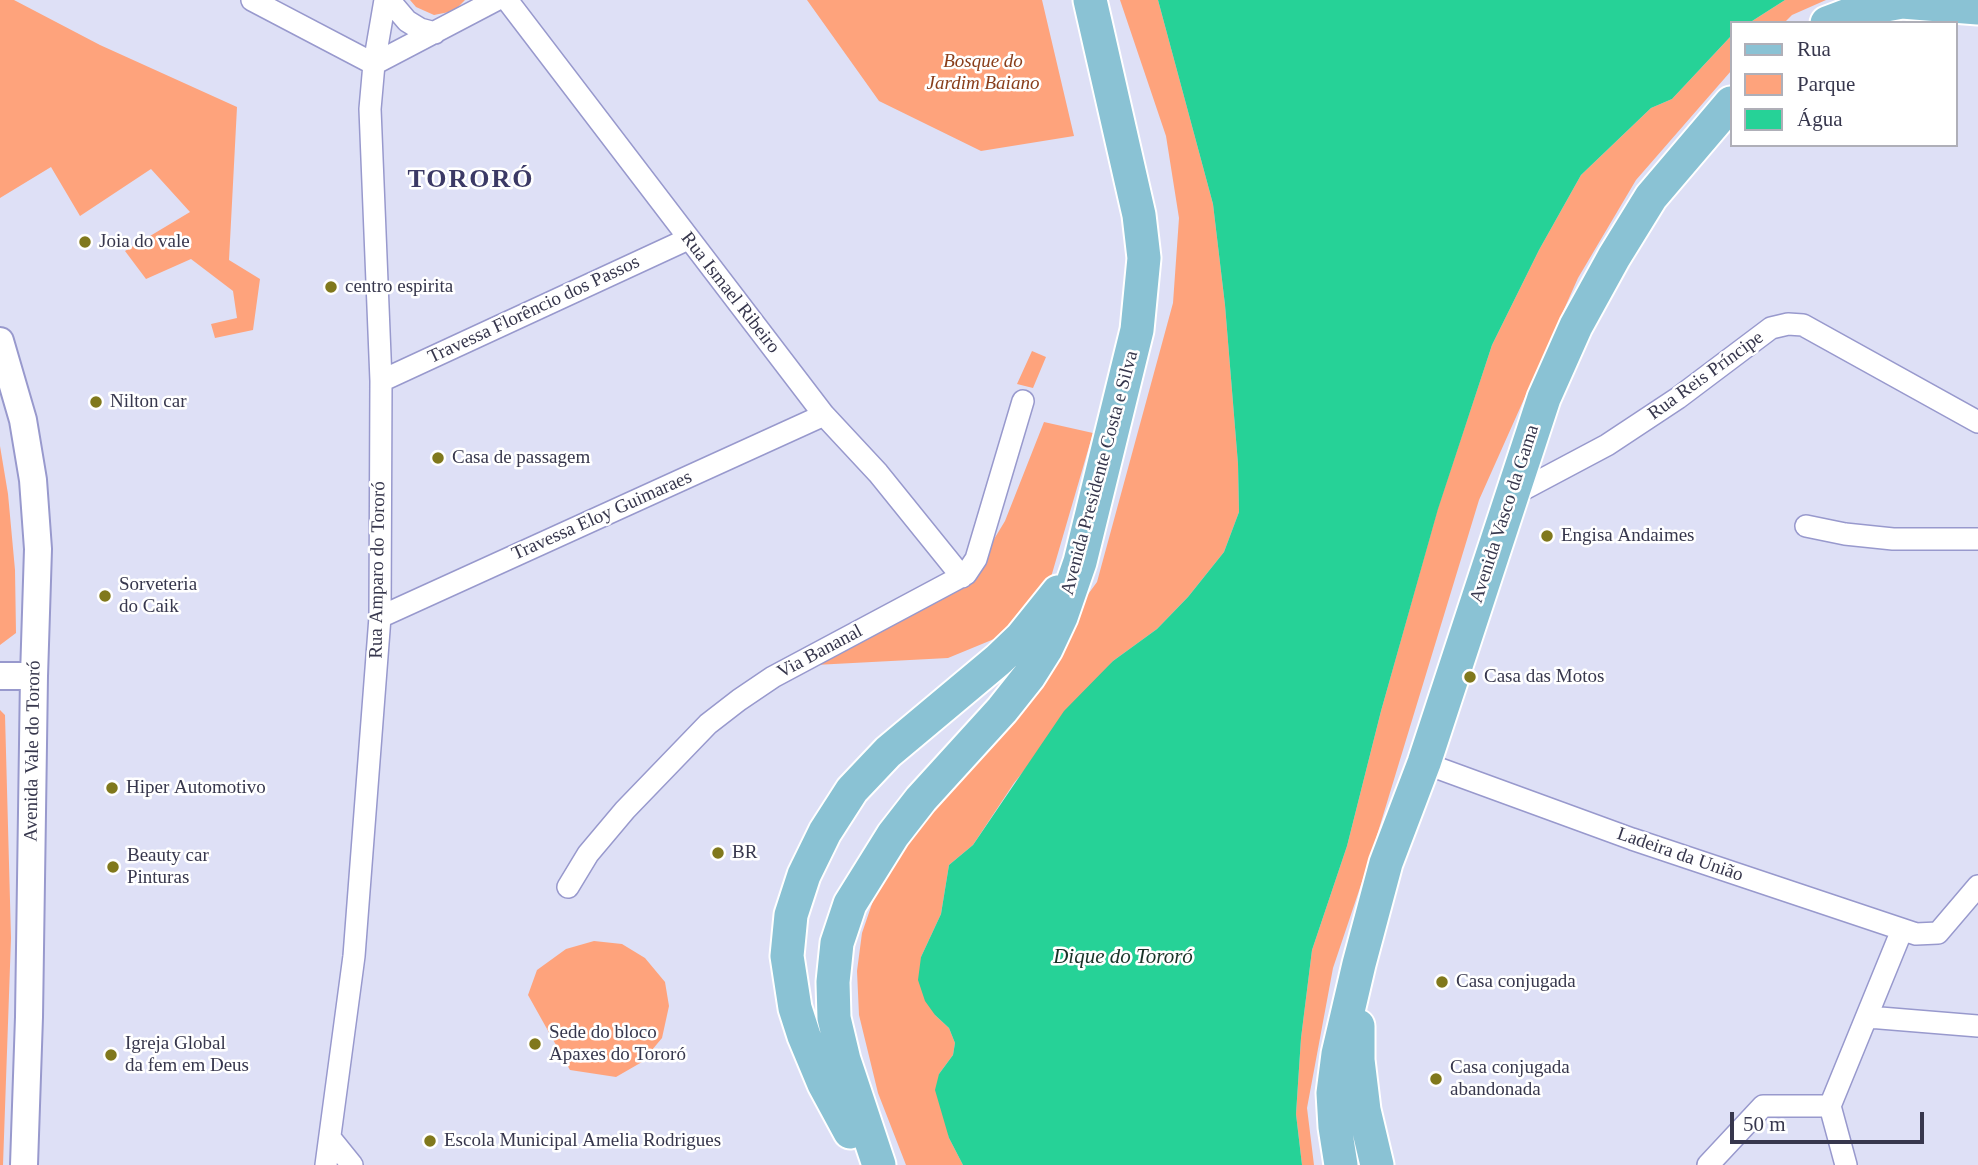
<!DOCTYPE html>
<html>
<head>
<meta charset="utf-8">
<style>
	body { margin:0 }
	#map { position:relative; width:1978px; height:1165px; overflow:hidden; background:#dee0f6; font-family:"Times New Roman",serif }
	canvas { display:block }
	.legend { position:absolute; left:1730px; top:21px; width:228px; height:126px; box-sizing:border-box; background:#fff; border:2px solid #afafb8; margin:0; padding:9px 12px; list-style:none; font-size:21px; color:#37374d }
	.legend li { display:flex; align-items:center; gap:14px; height:35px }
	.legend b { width:35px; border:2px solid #afafb8 }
	.scale { position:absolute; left:1730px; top:1112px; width:194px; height:32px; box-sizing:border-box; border:4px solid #37374d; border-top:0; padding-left:9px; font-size:21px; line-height:24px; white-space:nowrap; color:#37374d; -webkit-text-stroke:5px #fff; paint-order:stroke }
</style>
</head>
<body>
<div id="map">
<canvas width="1978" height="1165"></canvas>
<ul class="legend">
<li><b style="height:9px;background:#8ac2d4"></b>Rua</li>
<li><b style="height:19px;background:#fea37c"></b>Parque</li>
<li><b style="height:19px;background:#26d297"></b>Água</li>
</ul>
<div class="scale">50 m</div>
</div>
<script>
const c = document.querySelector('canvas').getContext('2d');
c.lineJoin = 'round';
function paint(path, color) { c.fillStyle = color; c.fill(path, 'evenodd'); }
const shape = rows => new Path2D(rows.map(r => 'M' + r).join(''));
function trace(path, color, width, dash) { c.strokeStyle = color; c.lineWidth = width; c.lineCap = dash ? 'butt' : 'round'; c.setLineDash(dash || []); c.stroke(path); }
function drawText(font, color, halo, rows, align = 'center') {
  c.font = font + ' "Times New Roman",serif'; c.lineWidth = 5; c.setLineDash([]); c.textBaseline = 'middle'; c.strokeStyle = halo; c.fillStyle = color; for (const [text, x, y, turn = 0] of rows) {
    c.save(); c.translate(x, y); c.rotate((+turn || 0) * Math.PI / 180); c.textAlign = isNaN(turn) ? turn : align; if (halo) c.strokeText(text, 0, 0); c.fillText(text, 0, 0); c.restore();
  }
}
const green = shape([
	[0,0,14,0,100,45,237,107,229,260,260,279,253,330,215,338,211,324,237,318,233,291,191,259,146,279,125,251,190,212,151,169,80,216,51,167,0,198],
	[410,0,465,0,454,11,434,15,416,7],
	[807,0,1042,0,1074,136,981,151,879,101],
	[1120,0,1158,0,1213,204,1225,305,1238,464,1239,512,1224,552,1188,597,1157,629,1113,661,1014,783,973,845,949,865,941,914,921,957,935,1015,949,1028,955,1043,953,1055,939,1074,949,1138,963,1165,906,1165,878,1093,859,1015,857,971,862,933,875,895,906,844,1097,582,1173,303,1179,218,1166,136],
	[1785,0,1826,0,1792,15,1784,23,1749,23],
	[1731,36,1731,71,1636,180,1578,278,1479,500,1371,855,1333,968,1307,1108,1314,1165,1302,1165,1296,1114,1301,1038,1312,950,1347,846,1381,711,1438,508,1492,345,1539,250,1581,175,1651,108,1672,99],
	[1032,351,1046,357,1033,388,1017,384],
	[1044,422,1093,433,1049,584,1016,630,948,658,815,665,973,574,1005,521],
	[0,446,8,494,15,570,16,633,0,645],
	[0,710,5,715,11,938,3,1165,0,1165],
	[594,941,622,944,645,958,665,982,669,1006,662,1038,642,1062,616,1077,570,1070,528,995,537,970,566,949]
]);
const water = shape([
	[1158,0,1785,0,1749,23,1731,23,1731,36,1672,99,1651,108,1581,175,1539,250,1492,345,1438,509,1381,711,1347,846,1312,950,1301,1038,1296,1114,1302,1165,963,1165,949,1138,935,1090,939,1074,953,1055,955,1043,949,1028,935,1015,925,1001,918,980,921,957,941,914,949,865,973,845,1064,711,1113,661,1157,629,1188,597,1224,552,1239,512,1238,464,1225,305,1213,204]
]);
const minor = shape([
	[252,0,374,64],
	[389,0,407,21,420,29,435,33],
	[507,0,824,415,878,473,962,577],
	[374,64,496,0],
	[381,381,688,239],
	[1511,496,1607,445,1678,398,1771,328,1788,324,1803,325,1978,422],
	[1806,526,1845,534,1893,539,1978,539],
	[380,617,824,415],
	[1424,763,1632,839,1916,934,1938,933,1978,886],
	[568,887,588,854,625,810,708,724,739,700,773,677,966,574,976,559,1023,401],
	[1868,1017,1978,1026],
	[331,1139,352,1165],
	[326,1165,354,956,380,617,381,381,370,109,374,64,385,0],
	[1708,1165,1763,1106,1830,1106],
	[1846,1165,1830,1106,1902,930]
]);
const tertiary = shape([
	[0,341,23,420,33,480,38,549,34,676,29,1017,24,1165],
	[0,676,34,676]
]);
const primary = shape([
	[1827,23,1864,9,1902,2,1978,8],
	[1358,1026,1358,1060,1364,1110,1377,1165],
	[850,1132,824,1084,804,1036,795,1008,787,956,791,915,804,875,825,832,852,790,888,752,998,660,1021,638,1058,592],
	[879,1165,844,1060,834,1018,833,982,837,943,850,904,893,835,921,799,1002,710,1029,676,1046,649,1061,617,1080,562,1137,330,1144,258,1139,215,1090,0],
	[1341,1165,1335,1127,1333,1093,1338,1054,1359,964,1386,863,1424,763,1544,398,1576,326,1614,257,1651,197,1731,103]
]);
const markers = [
	[85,242,7,"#80781c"],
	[331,287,7,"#80781c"],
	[96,402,7,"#80781c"],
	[438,458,7,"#80781c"],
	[1547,536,7,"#80781c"],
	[105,596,7,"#80781c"],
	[1470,677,7,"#80781c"],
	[112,788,7,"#80781c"],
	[718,853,7,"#80781c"],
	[113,867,7,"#80781c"],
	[1442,982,7,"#80781c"],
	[535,1044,7,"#80781c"],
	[111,1055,7,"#80781c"],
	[1436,1079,7,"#80781c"],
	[430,1141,7,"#80781c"]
];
const parkNames = [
	["Bosque do",983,62],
	["Jardim Baiano",983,84]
];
const poiNames = [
	["Joia do vale",99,242],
	["centro espirita",345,287],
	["Nilton car",110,402],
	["Casa de passagem",452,458],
	["Engisa Andaimes",1561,536],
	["Sorveteria",119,585],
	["do Caik",119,607],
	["Casa das Motos",1484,677],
	["Hiper Automotivo",126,788],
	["BR",732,853],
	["Beauty car",127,856],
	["Pinturas",127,878],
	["Casa conjugada",1456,982],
	["Sede do bloco",549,1033],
	["Apaxes do Tororó",549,1055],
	["Igreja Global",125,1044],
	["da fem em Deus",125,1066],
	["Casa conjugada",1450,1068],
	["abandonada",1450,1090],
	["Escola Municipal Amelia Rodrigues",444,1141]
];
const streetNames = [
	["Rua Ismael Ribeiro",730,293,52],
	["Travessa Florêncio dos Passos",534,310,-25],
	["Rua Reis Príncipe",1706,376,-36],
	["Avenida Presidente Costa e Silva",1100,473,-75],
	["Avenida Vasco da Gama",1505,514,-72],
	["Travessa Eloy Guimaraes",602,516,-24],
	["Rua Amparo do Tororó",378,570,-89],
	["Via Bananal",820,652,-28],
	["Avenida Vale do Tororó",33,751,-89],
	["Ladeira da União",1680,855,19]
];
const waterNames = [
	["Dique do Tororó",1123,957]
];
const districtNames = [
	["TORORÓ",471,180]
];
paint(green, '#fea37c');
paint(water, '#26d297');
trace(minor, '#9899cd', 24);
trace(tertiary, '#9899cd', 30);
trace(primary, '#fff', 37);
trace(minor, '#fff', 21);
trace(tertiary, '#fff', 26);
trace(primary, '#8ac2d4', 33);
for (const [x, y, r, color] of markers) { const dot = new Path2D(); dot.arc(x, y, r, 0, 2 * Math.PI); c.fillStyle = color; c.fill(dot); trace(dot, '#fff', 2.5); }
drawText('italic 19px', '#893e1b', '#fff', parkNames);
drawText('19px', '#37374d', '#fff', poiNames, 'left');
drawText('19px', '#37374d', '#fff', streetNames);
drawText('italic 21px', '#193227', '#fff', waterNames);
c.letterSpacing = '2px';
drawText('bold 26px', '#3b3965', '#fff', districtNames);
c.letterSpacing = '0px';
</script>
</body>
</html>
